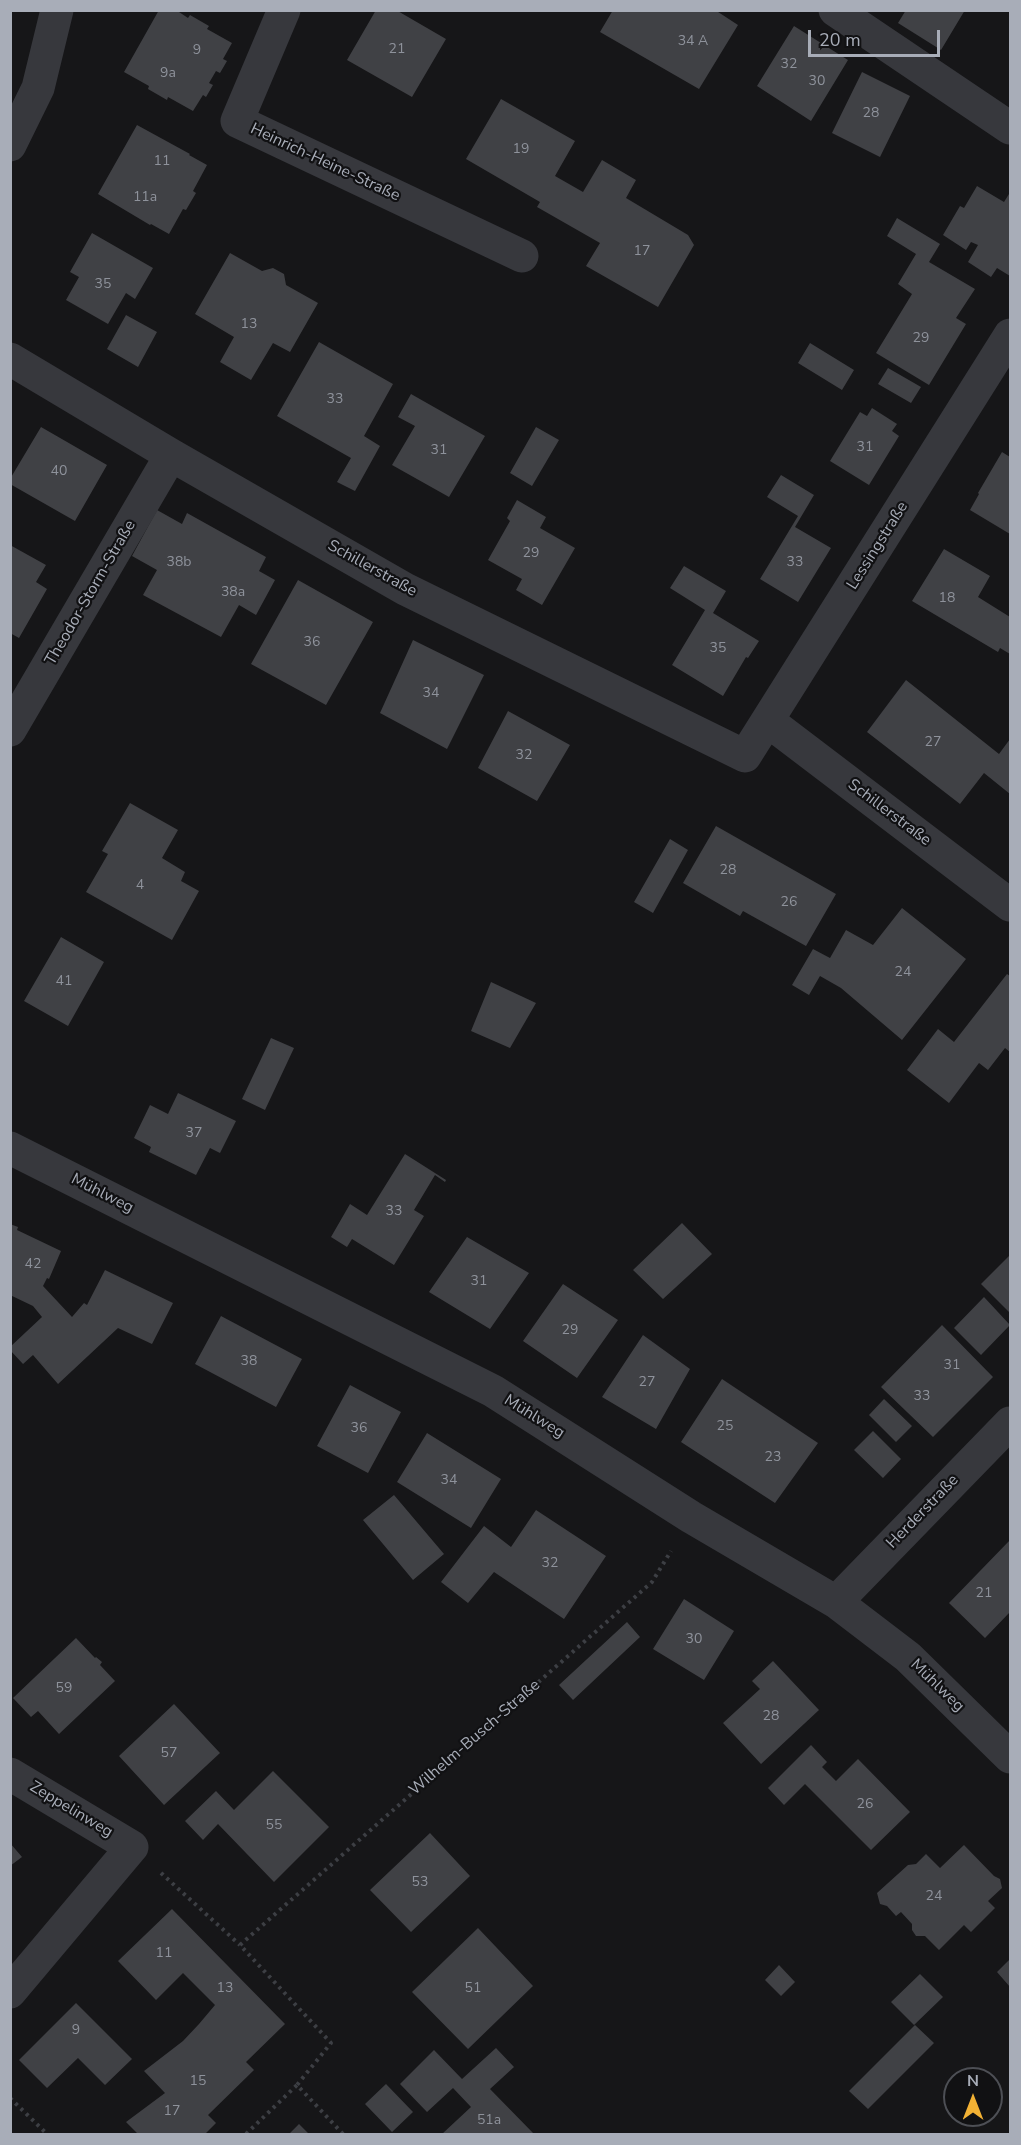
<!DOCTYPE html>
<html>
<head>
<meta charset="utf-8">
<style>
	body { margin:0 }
	#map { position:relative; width:1021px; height:2145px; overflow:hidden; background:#161618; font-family:"Nunito Sans",sans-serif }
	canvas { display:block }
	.frame { position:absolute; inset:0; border:12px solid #a8adb8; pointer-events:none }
	.north { position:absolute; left:943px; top:2067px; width:60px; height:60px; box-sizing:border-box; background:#111113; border:2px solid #4d4f55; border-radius:50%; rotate:0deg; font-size:16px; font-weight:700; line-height:24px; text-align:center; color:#a8adb8 }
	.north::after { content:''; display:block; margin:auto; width:21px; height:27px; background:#f2b134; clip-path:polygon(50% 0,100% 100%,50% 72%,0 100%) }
	.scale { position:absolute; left:808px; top:30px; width:132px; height:27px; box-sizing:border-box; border:3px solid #a8adb8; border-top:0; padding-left:8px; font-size:18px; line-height:21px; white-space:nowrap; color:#a8adb8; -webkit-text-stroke:4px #111113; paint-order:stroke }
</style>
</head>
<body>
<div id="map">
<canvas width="1021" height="2145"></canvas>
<div class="frame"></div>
<div class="north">N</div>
<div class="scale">20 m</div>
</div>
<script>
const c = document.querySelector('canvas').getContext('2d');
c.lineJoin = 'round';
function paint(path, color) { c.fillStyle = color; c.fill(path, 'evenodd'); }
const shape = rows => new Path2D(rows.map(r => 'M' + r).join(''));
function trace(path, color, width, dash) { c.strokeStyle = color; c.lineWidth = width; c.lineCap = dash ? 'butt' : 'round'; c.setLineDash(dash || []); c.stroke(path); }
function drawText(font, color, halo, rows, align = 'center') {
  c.font = font + ' "Nunito Sans",sans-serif'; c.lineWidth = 4.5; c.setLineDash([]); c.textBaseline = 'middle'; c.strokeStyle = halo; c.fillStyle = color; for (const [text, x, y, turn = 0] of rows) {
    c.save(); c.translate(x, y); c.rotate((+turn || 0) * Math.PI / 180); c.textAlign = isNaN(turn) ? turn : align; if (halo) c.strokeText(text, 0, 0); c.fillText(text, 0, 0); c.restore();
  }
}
const building = shape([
	[159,10,176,10,188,18,190,15,209,26,207,29,232,43,223,59,227,61,220,73,216,71,209,83,213,85,206,97,203,95,193,111,168,97,167,100,148,89,149,86,124,72],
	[376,10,396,10,446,39,412,97,347,60],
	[613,10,715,10,738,25,699,89,600,32],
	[906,10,965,10,941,50,898,23],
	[794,26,848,60,811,121,757,86],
	[862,72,910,96,880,157,832,133],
	[501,99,575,141,555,176,583,192,602,160,636,180,626,198,688,235,694,245,658,307,586,266,600,243,537,207,540,202,466,159],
	[137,125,190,154,189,155,207,165,193,191,196,193,186,210,183,209,169,234,151,224,150,225,98,194],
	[977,186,1004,202,1009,194,1010,195,1010,276,997,268,991,277,968,262,978,245,971,242,966,250,943,235,960,206,964,208],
	[897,218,940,244,929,262,975,289,956,318,966,324,929,385,876,353,912,294,898,284,916,254,887,236],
	[92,233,153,268,135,299,126,293,108,324,66,300,79,277,70,272],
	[230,253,262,271,273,268,284,274,286,285,318,303,290,352,273,343,251,380,220,362,234,337,195,314],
	[126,315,157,332,138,367,107,349],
	[319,342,393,384,364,436,380,446,355,491,337,482,351,458,277,416],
	[810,343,854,370,842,390,798,363],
	[888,368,921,387,911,403,878,384],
	[411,394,485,436,449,497,392,465,415,426,398,417],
	[872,408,897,424,892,431,899,436,869,485,830,461,860,412,867,416],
	[41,427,107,465,75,521,10,484,10,479],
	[536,427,559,440,532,486,510,473],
	[1002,452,1010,457,1010,534,970,510,979,494,978,493],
	[781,475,814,495,795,527,831,548,798,602,760,579,798,516,767,497],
	[517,500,546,517,540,528,575,548,542,605,516,590,522,579,488,560,510,521,507,518],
	[157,510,182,524,187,513,266,557,259,571,275,580,256,615,239,605,221,637,143,595,157,570,132,556],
	[10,545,46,565,36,582,47,589,19,638,10,633],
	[944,549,990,576,978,597,1010,617,1010,654,1000,648,998,652,912,601],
	[684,566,726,591,713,613,759,641,748,658,746,657,723,696,672,665,705,610,670,588],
	[298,580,373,622,326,705,251,664],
	[413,640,484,675,447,749,380,713],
	[906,680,999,754,1010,739,1010,794,984,773,960,804,867,732],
	[508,711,570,745,537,801,478,768],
	[130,803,178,830,162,858,185,872,181,881,199,891,172,940,86,892,108,854,102,851],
	[716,826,836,894,806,946,743,911,740,916,683,883],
	[670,839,688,850,653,913,634,902],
	[902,908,966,959,902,1040,841,988,820,976,809,995,792,985,813,949,830,958,846,930,873,945],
	[61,937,104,962,68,1026,24,1001],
	[1007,974,1010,976,1010,1052,1005,1048,988,1070,979,1063,949,1103,907,1070,938,1029,954,1042],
	[491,982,536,1003,510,1048,471,1031],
	[271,1038,294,1048,265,1110,242,1099],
	[178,1093,236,1121,220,1153,210,1148,196,1175,149,1152,151,1147,134,1138,150,1105,168,1114],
	[405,1154,446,1180,445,1182,435,1175,414,1210,424,1216,394,1265,352,1239,347,1247,331,1237,350,1204,367,1215],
	[682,1223,712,1254,663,1299,633,1270],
	[10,1224,18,1227,17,1230,61,1251,49,1279,47,1278,43,1286,72,1317,84,1303,87,1305,105,1270,173,1303,152,1344,118,1328,58,1384,33,1355,23,1364,10,1350,10,1347,42,1317,33,1306,10,1295],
	[467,1237,529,1273,490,1329,429,1292],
	[1010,1255,1010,1313,981,1284],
	[563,1284,618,1320,577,1378,523,1341],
	[984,1297,1010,1325,981,1355,954,1328],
	[221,1316,302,1359,276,1407,195,1364],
	[942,1325,993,1377,933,1437,881,1387],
	[643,1335,690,1369,656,1429,602,1397],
	[722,1379,818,1443,775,1503,681,1442],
	[350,1385,401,1412,368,1473,317,1446],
	[884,1399,912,1426,896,1442,869,1415],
	[873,1431,901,1459,883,1478,854,1450],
	[427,1433,501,1479,471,1528,397,1482],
	[394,1495,444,1554,413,1580,363,1520],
	[536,1510,606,1556,564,1619,494,1572,468,1603,441,1582,484,1526,511,1547],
	[1010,1540,1010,1612,985,1638,949,1603],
	[684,1599,734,1631,704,1680,653,1649],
	[627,1622,640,1637,573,1700,559,1685],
	[76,1638,95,1658,96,1657,102,1662,100,1665,115,1681,59,1734,38,1711,31,1717,13,1698],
	[773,1661,819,1710,761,1764,723,1723,760,1689,752,1681],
	[174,1704,220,1753,164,1805,119,1756],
	[811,1745,827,1762,822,1767,836,1781,858,1759,910,1812,871,1850,805,1784,784,1805,768,1788],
	[273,1771,329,1827,274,1882,218,1824,203,1840,185,1821,216,1791,234,1810],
	[430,1833,470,1876,411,1932,370,1890],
	[10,1843,22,1857,10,1866],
	[964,1845,994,1876,1000,1879,1002,1888,988,1901,995,1908,971,1932,964,1925,939,1950,925,1936,916,1936,912,1930,912,1924,901,1912,896,1916,887,1906,880,1904,877,1893,908,1865,916,1864,926,1854,940,1868],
	[172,1909,285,2024,246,2062,254,2070,208,2115,216,2123,205,2134,138,2134,126,2122,165,2093,144,2071,183,2041,199,2024,215,2005,183,1973,156,2000,118,1961],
	[478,1928,533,1986,468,2049,412,1992],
	[1010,1959,1010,1987,997,1972],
	[779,1965,795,1982,781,1996,765,1980],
	[920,1974,943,1997,914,2025,891,2002],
	[76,2003,132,2059,105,2085,78,2058,47,2088,19,2060],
	[915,2025,934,2043,868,2109,849,2091],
	[496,2048,514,2067,490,2089,534,2134,442,2134,471,2107,453,2088,427,2112,400,2084,434,2050,462,2079],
	[386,2084,413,2112,392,2132,365,2104],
	[299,2124,309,2134,289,2134]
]);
const path = shape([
	[161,1873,240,1945],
	[10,2098,47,2134],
	[246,2134,297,2085],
	[343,2134,297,2085,331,2043,240,1945,652,1582,671,1551]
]);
const minor = shape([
	[284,10,237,121,522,256],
	[835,10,1010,128],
	[10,145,38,88,57,10],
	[10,359,171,455,405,589,745,756,1010,335],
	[768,721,1010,905],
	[10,730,171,455],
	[10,1148,493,1391,691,1517,836,1602,908,1657,1010,1757],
	[836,1602,1010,1423],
	[10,1774,132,1847,10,1992]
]);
const numberNames = [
	["34 A",693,42],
	["21",397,50],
	["9",197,51],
	["32",789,65],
	["9a",168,74],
	["30",817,82],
	["28",871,114],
	["19",521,150],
	["11",162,162],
	["11a",145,198],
	["17",642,252],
	["35",103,285],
	["13",249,325],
	["29",921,339],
	["33",335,400],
	["31",865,448],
	["31",439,451],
	["40",59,472],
	["29",531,554],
	["38b",179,563],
	["33",795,563],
	["38a",233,593],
	["18",947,599],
	["36",312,643],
	["35",718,649],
	["34",431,694],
	["27",933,743],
	["32",524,756],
	["28",728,871],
	["4",140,886],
	["26",789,903],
	["24",903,973],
	["41",64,982],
	["37",194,1134],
	["33",394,1212],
	["42",33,1265],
	["31",479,1282],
	["29",570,1331],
	["38",249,1362],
	["31",952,1366],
	["27",647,1383],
	["33",922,1397],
	["25",725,1427],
	["36",359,1429],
	["23",773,1458],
	["34",449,1481],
	["32",550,1564],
	["21",984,1594],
	["30",694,1640],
	["59",64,1689],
	["28",771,1717],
	["57",169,1754],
	["26",865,1805],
	["55",274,1826],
	["53",420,1883],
	["24",934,1897],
	["11",164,1954],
	["13",225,1989],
	["51",473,1989],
	["9",76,2031],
	["15",198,2082],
	["17",172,2112],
	["51a",489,2121]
];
const streetNames = [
	["Heinrich-Heine-Straße",325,163,25],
	["Lessingstraße",878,546,-58],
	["Schillerstraße",372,569,29],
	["Theodor-Storm-Straße",91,593,-60],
	["Schillerstraße",889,813,37],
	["Mühlweg",102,1194,27],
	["Mühlweg",534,1417,32],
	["Herderstraße",923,1512,-46],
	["Mühlweg",937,1686,44],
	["Wilhelm-Busch-Straße",475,1738,-41],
	["Zeppelinweg",71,1810,31]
];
paint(building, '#404145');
trace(path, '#3d3f44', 4, [3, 4.5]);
trace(minor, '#37383d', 33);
drawText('14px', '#8e929b', null, numberNames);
drawText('16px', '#a8adb8', '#111113', streetNames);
</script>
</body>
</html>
